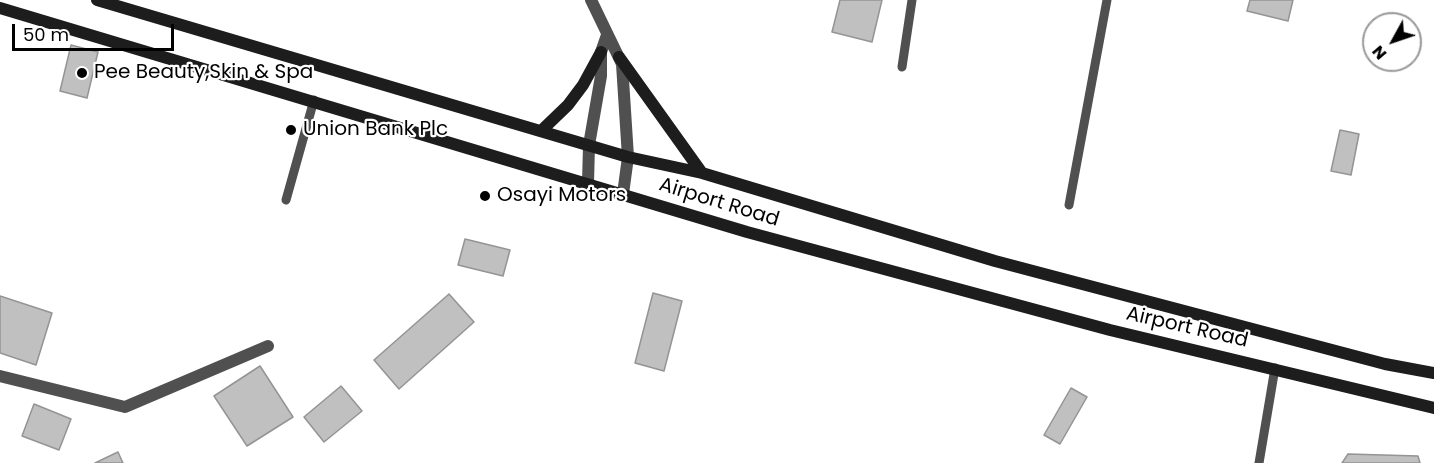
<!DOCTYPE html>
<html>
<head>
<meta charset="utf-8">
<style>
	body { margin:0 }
	#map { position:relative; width:1434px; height:463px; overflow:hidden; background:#fff; font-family:Poppins,sans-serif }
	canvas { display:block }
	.north { position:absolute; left:1362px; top:12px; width:60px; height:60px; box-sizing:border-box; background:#fff; border:2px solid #999; border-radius:50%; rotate:230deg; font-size:16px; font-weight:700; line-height:24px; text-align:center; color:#000 }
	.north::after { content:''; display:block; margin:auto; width:21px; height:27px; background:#000; clip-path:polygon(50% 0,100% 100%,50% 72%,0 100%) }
	.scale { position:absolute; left:12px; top:24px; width:162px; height:27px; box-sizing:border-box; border:3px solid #000; border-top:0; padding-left:8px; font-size:18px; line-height:21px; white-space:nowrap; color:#000; -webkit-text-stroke:4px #fff; paint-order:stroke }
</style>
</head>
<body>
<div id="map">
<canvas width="1434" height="463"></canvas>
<div class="north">N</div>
<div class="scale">50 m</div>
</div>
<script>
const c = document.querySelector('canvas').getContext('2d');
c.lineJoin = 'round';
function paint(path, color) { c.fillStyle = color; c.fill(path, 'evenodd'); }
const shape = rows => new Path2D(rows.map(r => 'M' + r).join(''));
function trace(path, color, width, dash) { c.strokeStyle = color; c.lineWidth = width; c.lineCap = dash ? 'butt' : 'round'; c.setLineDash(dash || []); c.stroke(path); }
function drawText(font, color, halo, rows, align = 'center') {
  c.font = font + ' Poppins,sans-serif'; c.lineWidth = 4.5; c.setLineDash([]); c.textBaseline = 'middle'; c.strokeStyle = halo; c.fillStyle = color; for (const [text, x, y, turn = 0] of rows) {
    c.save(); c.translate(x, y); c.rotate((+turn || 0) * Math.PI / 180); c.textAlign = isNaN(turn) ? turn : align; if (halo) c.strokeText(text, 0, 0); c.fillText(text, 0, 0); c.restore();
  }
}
const building = shape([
	[840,0,882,0,872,42,832,32,840,0],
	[1250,0,1293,0,1288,21,1247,11,1250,0],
	[71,45,98,52,87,98,60,91,71,45],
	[1340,130,1359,134,1351,175,1331,171,1340,130],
	[465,239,510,250,503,276,458,265,465,239],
	[653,293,682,301,664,371,635,363,653,293],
	[449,294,474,322,399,389,374,360,449,294],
	[0,296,52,313,36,365,0,353,0,296],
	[260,366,293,417,247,446,214,396,260,366],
	[341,386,362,411,324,442,304,417,341,386],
	[1071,388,1087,397,1060,444,1044,435,1071,388],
	[34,404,71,419,59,450,22,436,34,404],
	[118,452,123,463,95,463,118,452],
	[1348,454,1418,456,1420,463,1342,463,1348,454]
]);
const service = shape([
	[902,67,912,0],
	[286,200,314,100],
	[1069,205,1107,0],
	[1259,463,1275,368]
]);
const minor = shape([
	[0,376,125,407,268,346]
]);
const tertiary = shape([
	[591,0,622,64,628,157,623,194],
	[588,183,589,145,601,76,601,52,607,35]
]);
const secondary = shape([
	[97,0,628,157,702,173,995,261,1385,364,1434,373],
	[0,8,747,232,1110,330,1434,408],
	[619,57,702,173],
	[541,131,568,105,583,85,601,52]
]);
const markers = [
	[82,73,6,"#000"],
	[291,130,6,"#000"],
	[485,196,6,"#000"]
];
const poiNames = [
	["Pee Beauty,Skin & Spa",94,73],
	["Union Bank Plc",303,130],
	["Osayi Motors",497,196]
];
const streetNames = [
	["Airport Road",719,203,17],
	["Airport Road",1187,328,13]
];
paint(building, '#c0c0c0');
trace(building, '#949494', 1.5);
trace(service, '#505050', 9);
trace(minor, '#505050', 12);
trace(tertiary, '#505050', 12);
trace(secondary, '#1d1d1d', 12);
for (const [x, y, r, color] of markers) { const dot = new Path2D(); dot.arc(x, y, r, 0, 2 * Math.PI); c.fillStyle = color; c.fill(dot); trace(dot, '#fff', 2); }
drawText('20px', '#000', '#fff', poiNames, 'left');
drawText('20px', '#000', '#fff', streetNames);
</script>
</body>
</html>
